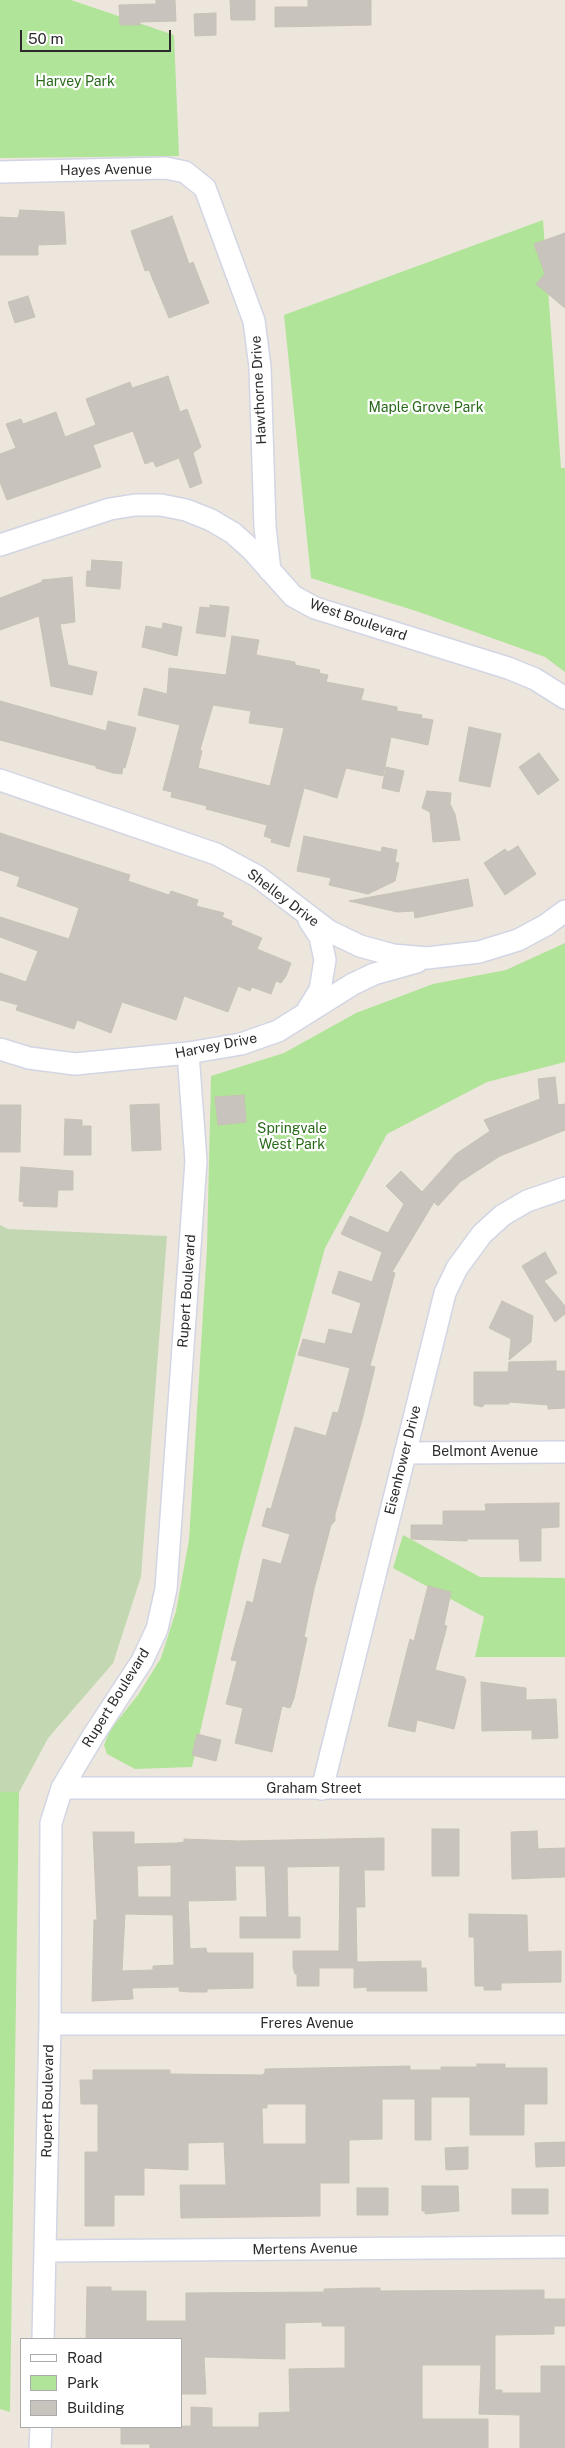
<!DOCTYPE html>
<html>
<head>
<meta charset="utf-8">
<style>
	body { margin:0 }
	#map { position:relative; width:565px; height:2448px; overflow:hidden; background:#ede6dc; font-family:"Public Sans",sans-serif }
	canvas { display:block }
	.legend { position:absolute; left:20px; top:2338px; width:162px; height:90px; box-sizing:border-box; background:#fff; border:1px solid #aaa; margin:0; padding:6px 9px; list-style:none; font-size:15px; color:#2b2b2b }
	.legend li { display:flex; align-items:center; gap:10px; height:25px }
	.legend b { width:25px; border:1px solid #aaa }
	.scale { position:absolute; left:20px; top:30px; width:151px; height:22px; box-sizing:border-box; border:2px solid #2b2b2b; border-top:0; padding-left:6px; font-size:15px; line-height:18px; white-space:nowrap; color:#2b2b2b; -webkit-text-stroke:4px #fff; paint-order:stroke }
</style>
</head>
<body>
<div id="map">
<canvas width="565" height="2448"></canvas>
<ul class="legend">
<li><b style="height:6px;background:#fff"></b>Road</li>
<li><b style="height:14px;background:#b0e498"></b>Park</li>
<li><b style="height:14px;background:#c8c3bc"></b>Building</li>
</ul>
<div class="scale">50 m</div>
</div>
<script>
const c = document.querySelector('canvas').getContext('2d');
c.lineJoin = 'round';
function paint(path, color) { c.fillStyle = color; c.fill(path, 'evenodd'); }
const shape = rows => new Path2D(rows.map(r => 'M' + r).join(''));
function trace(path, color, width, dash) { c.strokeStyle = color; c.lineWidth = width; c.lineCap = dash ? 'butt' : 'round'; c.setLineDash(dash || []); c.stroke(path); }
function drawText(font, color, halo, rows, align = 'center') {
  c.font = font + ' "Public Sans",sans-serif'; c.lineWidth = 4.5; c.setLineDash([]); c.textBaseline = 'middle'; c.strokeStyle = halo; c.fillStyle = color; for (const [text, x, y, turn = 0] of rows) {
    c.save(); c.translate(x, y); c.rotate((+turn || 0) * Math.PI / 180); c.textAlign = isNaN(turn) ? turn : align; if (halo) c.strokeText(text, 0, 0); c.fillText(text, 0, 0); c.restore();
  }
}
const green = shape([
	[0,0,71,0,174,35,179,156,0,158],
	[543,220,561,468,565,468,565,672,545,657,419,612,311,578,284,315],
	[565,943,565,1062,487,1082,387,1134,325,1248,241,1553,192,1767,135,1769,107,1754,104,1745,110,1730,138,1695,161,1658,176,1611,189,1540,207,1248,211,1076,284,1053,356,1013,433,984,506,970],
	[0,1447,141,1576,113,1663,48,1738,19,1792,10,2412,0,2409],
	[403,1535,480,1577,565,1578,565,1657,475,1657,484,1617,393,1568]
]);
const cemetery = shape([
	[0,1225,8,1229,167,1236,141,1576,113,1663,48,1738,19,1792,0,1792]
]);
const building = shape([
	[156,0,175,0,176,21,140,22,140,25,120,25,119,5,156,4,156,0],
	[230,0,255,0,255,20,231,20,230,0],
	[308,0,371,0,371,25,275,27,275,7,308,7,308,0],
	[216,13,216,35,195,36,194,14,216,13],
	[20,210,64,212,66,244,38,245,38,255,0,255,0,217,18,218,20,210],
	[172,216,189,264,193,262,209,303,169,318,149,270,145,271,131,231,172,216],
	[565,233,565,308,536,284,545,274,534,244,565,233],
	[28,296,35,317,15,323,8,302,28,296],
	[168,376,180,412,187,409,201,447,193,453,202,483,190,488,179,458,156,467,153,461,145,464,133,431,93,445,101,467,7,500,0,482,0,454,16,448,6,424,21,419,23,424,56,412,65,437,96,425,86,399,130,382,132,388,168,376],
	[92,560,122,562,120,589,86,586,87,571,91,571,92,560],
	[72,577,75,622,60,624,68,665,97,672,92,695,51,686,39,616,0,630,0,598,42,582,42,580,72,577],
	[210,605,229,607,225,637,196,633,200,607,210,608,210,605],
	[163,623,182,627,177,656,142,647,146,626,162,629,163,623],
	[232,636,259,640,256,655,295,662,295,665,320,670,319,673,328,675,326,682,364,689,361,700,397,707,397,711,422,715,421,718,433,720,428,745,391,737,383,776,346,768,337,798,304,788,289,847,271,842,272,839,264,836,267,825,206,809,207,806,171,797,172,792,163,790,180,725,138,715,144,688,167,694,169,668,226,675,232,636],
	[213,705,251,711,249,723,284,728,270,786,198,768,202,751,200,750,213,705],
	[0,701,106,731,108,721,136,728,125,768,123,767,122,774,113,773,96,768,96,766,0,740,0,701],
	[469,727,501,734,490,787,459,781,469,727],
	[539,753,559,780,538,795,519,767,539,753],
	[386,767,404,771,399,792,382,788,386,767],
	[427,791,451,793,450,804,455,814,460,840,433,842,430,812,422,808,427,791],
	[0,833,130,875,128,881,169,895,171,891,198,900,196,906,224,913,222,917,232,921,231,925,262,938,257,949,291,963,286,976,281,983,276,981,271,994,252,987,250,991,238,986,228,1012,184,996,176,1020,122,1002,111,1033,77,1020,74,1029,16,1010,18,1005,0,1000,0,973,26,982,38,951,0,937,0,917,69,939,79,908,17,886,20,877,0,870,0,833],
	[304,836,381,852,382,847,397,850,395,862,399,863,395,881,368,894,329,885,331,878,297,871,304,836],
	[518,846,536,874,505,895,484,863,505,849,508,852,518,846],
	[468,879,473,906,415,918,414,911,397,912,349,901,468,879],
	[555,1077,558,1105,565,1104,565,1130,500,1156,460,1182,438,1206,434,1202,392,1272,395,1273,370,1366,375,1367,362,1420,335,1514,335,1521,331,1525,314,1589,304,1637,307,1638,294,1698,290,1708,282,1706,272,1752,235,1743,243,1708,226,1704,237,1661,231,1660,247,1601,253,1603,263,1559,281,1564,290,1534,262,1526,267,1508,271,1509,295,1427,326,1436,333,1412,338,1413,350,1368,298,1355,303,1339,325,1344,329,1329,352,1334,361,1303,332,1293,339,1271,372,1282,382,1252,341,1234,350,1216,388,1233,404,1204,386,1186,401,1171,422,1192,456,1154,490,1131,484,1120,540,1099,538,1079,555,1077],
	[244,1095,246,1122,218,1125,215,1097,244,1095],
	[159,1104,161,1150,132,1151,130,1105,159,1104],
	[0,1105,21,1105,20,1152,0,1152,0,1105],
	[65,1119,82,1120,82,1126,91,1126,91,1155,64,1155,65,1119],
	[21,1167,73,1171,73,1190,58,1190,57,1207,23,1206,24,1202,19,1201,21,1167],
	[545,1252,557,1273,544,1281,565,1306,565,1314,555,1322,522,1266,545,1252],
	[502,1301,533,1316,531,1342,509,1360,511,1339,489,1328,502,1301],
	[556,1361,556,1371,565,1371,565,1408,548,1409,548,1405,509,1402,509,1404,485,1404,482,1407,474,1405,474,1372,508,1372,509,1362,556,1361],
	[559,1503,559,1527,541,1528,541,1561,520,1561,519,1539,467,1539,467,1541,411,1539,411,1525,443,1525,443,1511,486,1511,485,1504,559,1503],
	[428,1586,451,1592,444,1625,447,1626,435,1670,464,1677,466,1680,454,1729,417,1720,415,1732,388,1726,410,1639,414,1641,428,1586],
	[481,1682,526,1688,526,1700,556,1699,558,1738,532,1739,532,1730,482,1731,481,1682],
	[197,1734,221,1740,216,1761,192,1755,197,1734],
	[432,1829,459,1829,459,1876,432,1876,432,1829],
	[537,1831,538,1849,565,1848,565,1877,512,1879,511,1832,537,1831],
	[93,1832,134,1832,134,1844,177,1843,184,1842,184,1839,238,1841,384,1838,384,1870,364,1870,365,1907,356,1907,357,1962,421,1961,421,1968,426,1968,427,1991,367,1991,367,1987,354,1988,354,1968,319,1968,319,1986,297,1986,297,1974,295,1974,293,1967,293,1951,339,1951,340,1866,287,1867,288,1917,300,1917,300,1938,240,1938,240,1917,267,1917,265,1866,235,1866,236,1900,188,1901,190,1949,206,1948,207,1953,253,1953,253,1988,207,1989,207,1992,189,1992,179,1991,179,1987,132,1988,133,1999,92,2001,94,1920,97,1920,93,1832],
	[171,1865,171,1897,138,1897,137,1866,171,1865],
	[125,1914,173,1915,174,1965,153,1966,153,1970,122,1971,125,1914],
	[469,1914,527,1915,528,1952,561,1951,561,1982,501,1983,501,1990,484,1990,484,1986,475,1986,474,1937,469,1937,469,1914],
	[477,2064,505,2064,505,2068,547,2068,547,2104,524,2104,524,2135,470,2135,470,2097,431,2097,431,2140,415,2140,415,2099,382,2099,382,2139,349,2140,349,2183,320,2183,320,2216,181,2218,180,2185,226,2185,224,2142,188,2143,188,2170,144,2168,144,2195,114,2195,114,2226,85,2226,85,2152,98,2152,98,2104,81,2104,80,2080,93,2080,93,2070,170,2070,170,2074,262,2075,265,2073,265,2069,410,2066,410,2070,441,2070,441,2067,477,2067,477,2064],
	[267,2104,306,2104,306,2144,263,2144,262,2108,267,2108,267,2104],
	[565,2142,565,2166,536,2167,535,2143,565,2142],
	[468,2147,468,2169,446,2170,445,2148,468,2147],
	[422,2186,458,2186,459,2211,425,2214,425,2211,422,2211,422,2186],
	[357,2188,388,2188,388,2215,357,2215,357,2188],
	[512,2189,548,2189,548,2214,512,2214,512,2189],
	[87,2287,111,2287,111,2291,146,2291,146,2321,186,2321,186,2293,324,2292,324,2289,365,2288,380,2288,380,2291,544,2290,544,2299,565,2299,565,2326,554,2326,554,2334,495,2335,495,2390,502,2390,502,2393,541,2393,541,2366,565,2366,565,2448,520,2448,520,2415,479,2414,481,2365,422,2365,422,2419,488,2419,488,2448,150,2448,150,2444,121,2444,121,2427,191,2426,191,2407,212,2408,212,2427,259,2427,259,2413,290,2412,289,2369,345,2368,345,2326,322,2326,322,2322,285,2323,285,2359,204,2357,206,2394,181,2394,181,2339,86,2339,87,2287]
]);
const minor = shape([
	[0,172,166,168,185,172,205,188,254,321,260,367,265,527,270,571],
	[0,545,110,509,135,505,161,505,186,510,211,520,233,533,252,550,293,596,315,608,508,668,535,679,565,698],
	[0,780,216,854,257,876,329,931,360,946,393,955,427,958,479,952,518,940,546,925,565,911],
	[308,1009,320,990,325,960,320,937,309,920],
	[0,1049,29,1058,75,1064,188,1053,241,1044,278,1031,353,984,374,974,417,962],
	[405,1453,565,1452],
	[62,1788,565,1788],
	[322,1789,445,1293,457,1268,482,1234,503,1215,527,1201,565,1188],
	[50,2024,565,2024],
	[46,2251,565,2247],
	[43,2339,50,2024,51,1823,62,1788,93,1736,142,1661,157,1629,166,1589,196,1161,188,1053],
	[40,2448,41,2427]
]);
const parkNames = [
	["Harvey Park",75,82],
	["Maple Grove Park",426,408],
	["Springvale",292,1129],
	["West Park",292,1145]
];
const streetNames = [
	["Hayes Avenue",106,170,-1],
	["Hawthorne Drive",259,390,-93],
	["West Boulevard",358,620,19],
	["Shelley Drive",283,898,37],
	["Harvey Drive",216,1046,-11],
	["Rupert Boulevard",187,1291,-86],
	["Belmont Avenue",485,1452],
	["Eisenhower Drive",403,1460,-76],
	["Rupert Boulevard",116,1698,-58],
	["Graham Street",314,1789],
	["Freres Avenue",307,2024],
	["Rupert Boulevard",48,2101,-89],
	["Mertens Avenue",305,2249,-1]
];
paint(green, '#b0e498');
paint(cemetery, '#c4d7b3');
paint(building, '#c8c3bc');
trace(building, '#c8c2b6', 1);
trace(minor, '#d2d5e4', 24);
trace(minor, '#fff', 21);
drawText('14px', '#286919', '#fff', parkNames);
drawText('14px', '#2b2b2b', '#fff', streetNames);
</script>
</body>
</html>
